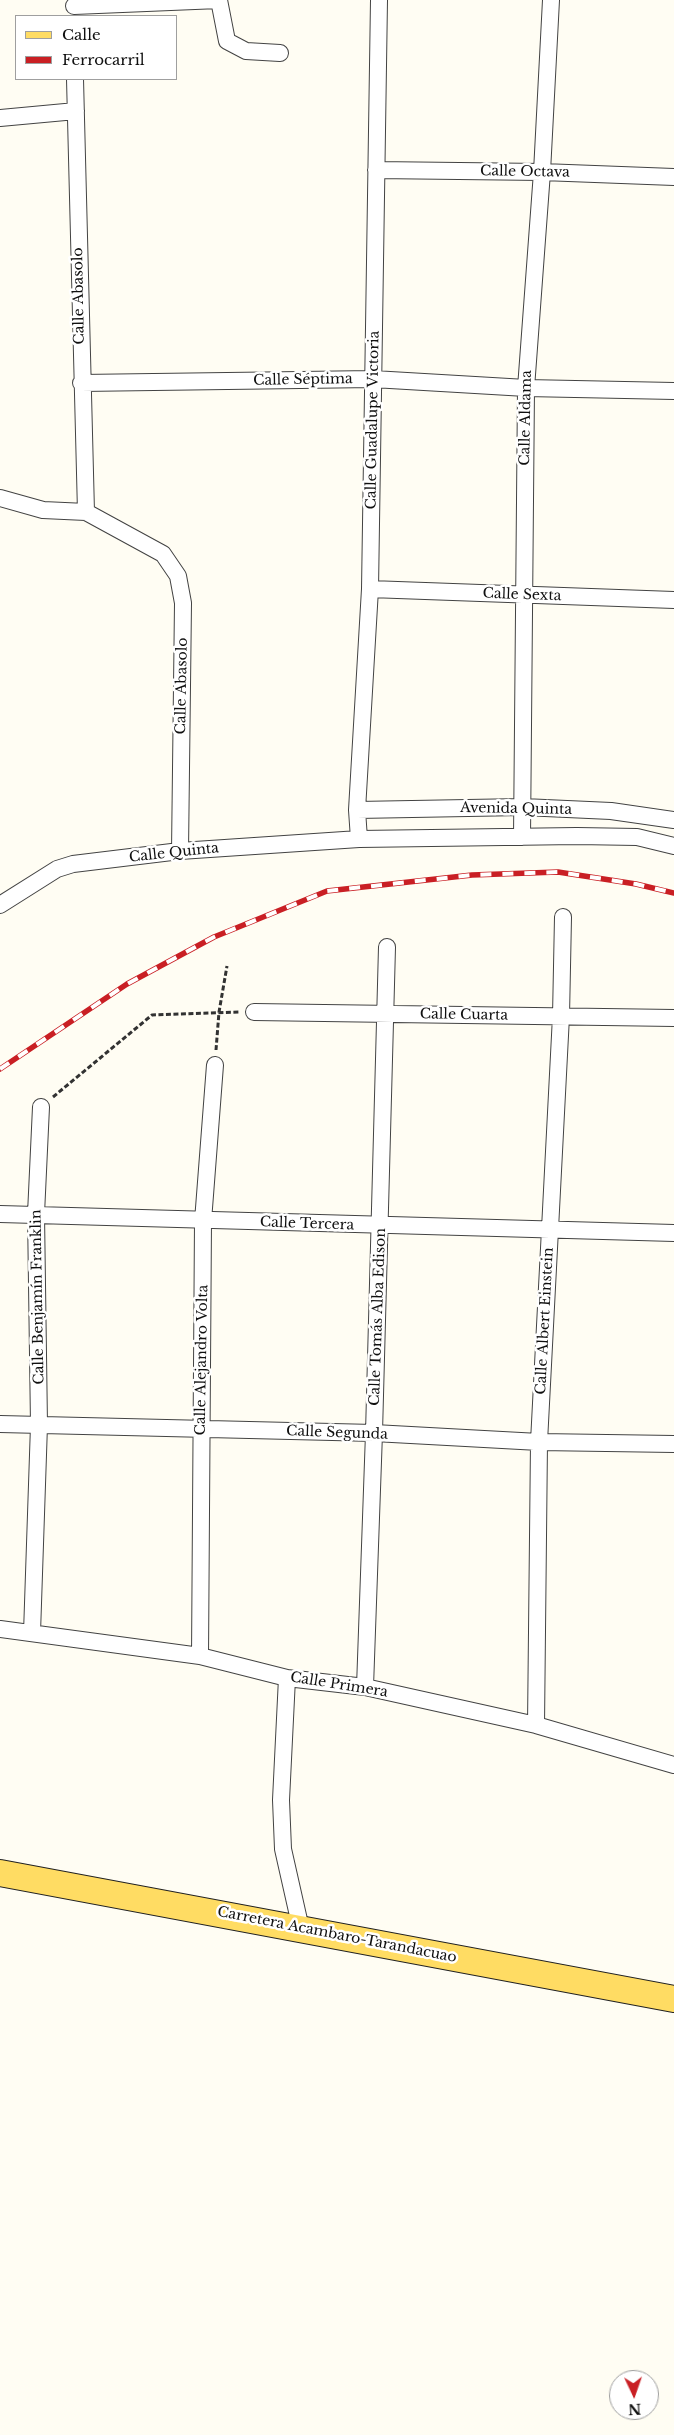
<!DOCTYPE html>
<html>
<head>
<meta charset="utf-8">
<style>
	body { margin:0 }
	#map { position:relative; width:674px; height:2435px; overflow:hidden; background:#fffdf3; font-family:"Libre Baskerville",serif }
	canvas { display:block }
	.legend { position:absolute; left:15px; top:15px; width:162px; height:65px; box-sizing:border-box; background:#fff; border:1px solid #9f9f9f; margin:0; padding:6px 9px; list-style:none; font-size:15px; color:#101010 }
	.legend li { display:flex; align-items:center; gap:10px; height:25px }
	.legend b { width:25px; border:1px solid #9f9f9f }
	.north { position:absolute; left:609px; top:2370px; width:50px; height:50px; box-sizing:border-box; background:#fff; border:1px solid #9f9f9f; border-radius:50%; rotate:177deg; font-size:14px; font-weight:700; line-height:20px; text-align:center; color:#101010 }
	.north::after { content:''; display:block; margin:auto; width:18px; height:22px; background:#c91f24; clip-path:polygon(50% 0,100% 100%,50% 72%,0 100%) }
</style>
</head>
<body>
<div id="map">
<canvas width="674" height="2435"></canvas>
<ul class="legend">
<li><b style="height:6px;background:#ffdc63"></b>Calle</li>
<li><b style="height:6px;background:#c91f24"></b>Ferrocarril</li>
</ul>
<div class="north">N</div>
</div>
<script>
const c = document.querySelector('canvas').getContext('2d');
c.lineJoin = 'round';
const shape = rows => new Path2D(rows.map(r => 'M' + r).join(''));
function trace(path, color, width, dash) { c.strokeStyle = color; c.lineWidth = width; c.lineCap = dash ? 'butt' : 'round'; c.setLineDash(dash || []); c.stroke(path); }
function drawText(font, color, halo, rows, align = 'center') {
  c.font = font + ' "Libre Baskerville",serif'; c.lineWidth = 5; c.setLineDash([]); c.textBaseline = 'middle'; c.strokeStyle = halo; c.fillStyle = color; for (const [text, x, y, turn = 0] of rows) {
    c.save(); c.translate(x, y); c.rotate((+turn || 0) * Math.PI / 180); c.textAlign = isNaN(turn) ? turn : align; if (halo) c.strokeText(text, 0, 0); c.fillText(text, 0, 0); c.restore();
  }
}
const path = shape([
	[216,1050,219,1012,227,966],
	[53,1097,152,1015,239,1012]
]);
const street = shape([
	[219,0,227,41,246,51,280,53],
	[74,6,219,0],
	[75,79,86,512],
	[0,118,76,111],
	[376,170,542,172,674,177],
	[81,383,373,379,526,388,674,391],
	[0,498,43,510,86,512,163,554,178,576,183,603,180,851],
	[370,589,674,600],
	[357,810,523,807,611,811,674,820],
	[522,837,526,388,542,172,551,0],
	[359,839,357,810,370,589,379,0],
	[0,905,57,869,73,864,180,851,359,839,577,836,637,837,674,846],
	[254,1012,674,1018],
	[0,1214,674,1233],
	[0,1424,374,1433,539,1442,674,1444],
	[0,1629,200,1656,287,1678,365,1687,536,1725,674,1765],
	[32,1633,39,1425,36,1214,41,1107],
	[200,1656,203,1221,215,1065],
	[287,1678,281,1800,283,1849,301,1929],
	[365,1687,374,1433,387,947],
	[536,1725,539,1442,561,1016,563,917]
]);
const primary = shape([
	[0,1873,674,1999]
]);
const rail = shape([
	[0,1069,127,984,214,937,327,891,472,875,558,872,636,884,674,893]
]);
const streetNames = [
	["Calle Octava",525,172,1],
	["Calle Abasolo",79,296,-91],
	["Calle Séptima",303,380,-1],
	["Calle Aldama",526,418,-89],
	["Calle Guadalupe Victoria",373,420,-89],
	["Calle Sexta",522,595,2],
	["Calle Abasolo",182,686,-89],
	["Avenida Quinta",516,809,1],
	["Calle Quinta",174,853,-6],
	["Calle Cuarta",464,1015,1],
	["Calle Tercera",307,1224,2],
	["Calle Benjamín Franklin",38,1297,-91],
	["Calle Tomás Alba Edison",378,1317,-88],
	["Calle Albert Einstein",545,1321,-87],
	["Calle Alejandro Volta",202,1360,-89],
	["Calle Segunda",337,1433,2],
	["Calle Primera",339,1685,9],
	["Carretera Acambaro-Tarandacuao",337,1935,11]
];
trace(street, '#434343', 18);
trace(primary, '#212121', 28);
trace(path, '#323232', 3, [5, 2.5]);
trace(street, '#fff', 16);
trace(primary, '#ffdc63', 26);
trace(rail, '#c91f24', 5.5);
trace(rail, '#fff', 4, [11]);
drawText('14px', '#101010', '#fff', streetNames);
</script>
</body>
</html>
